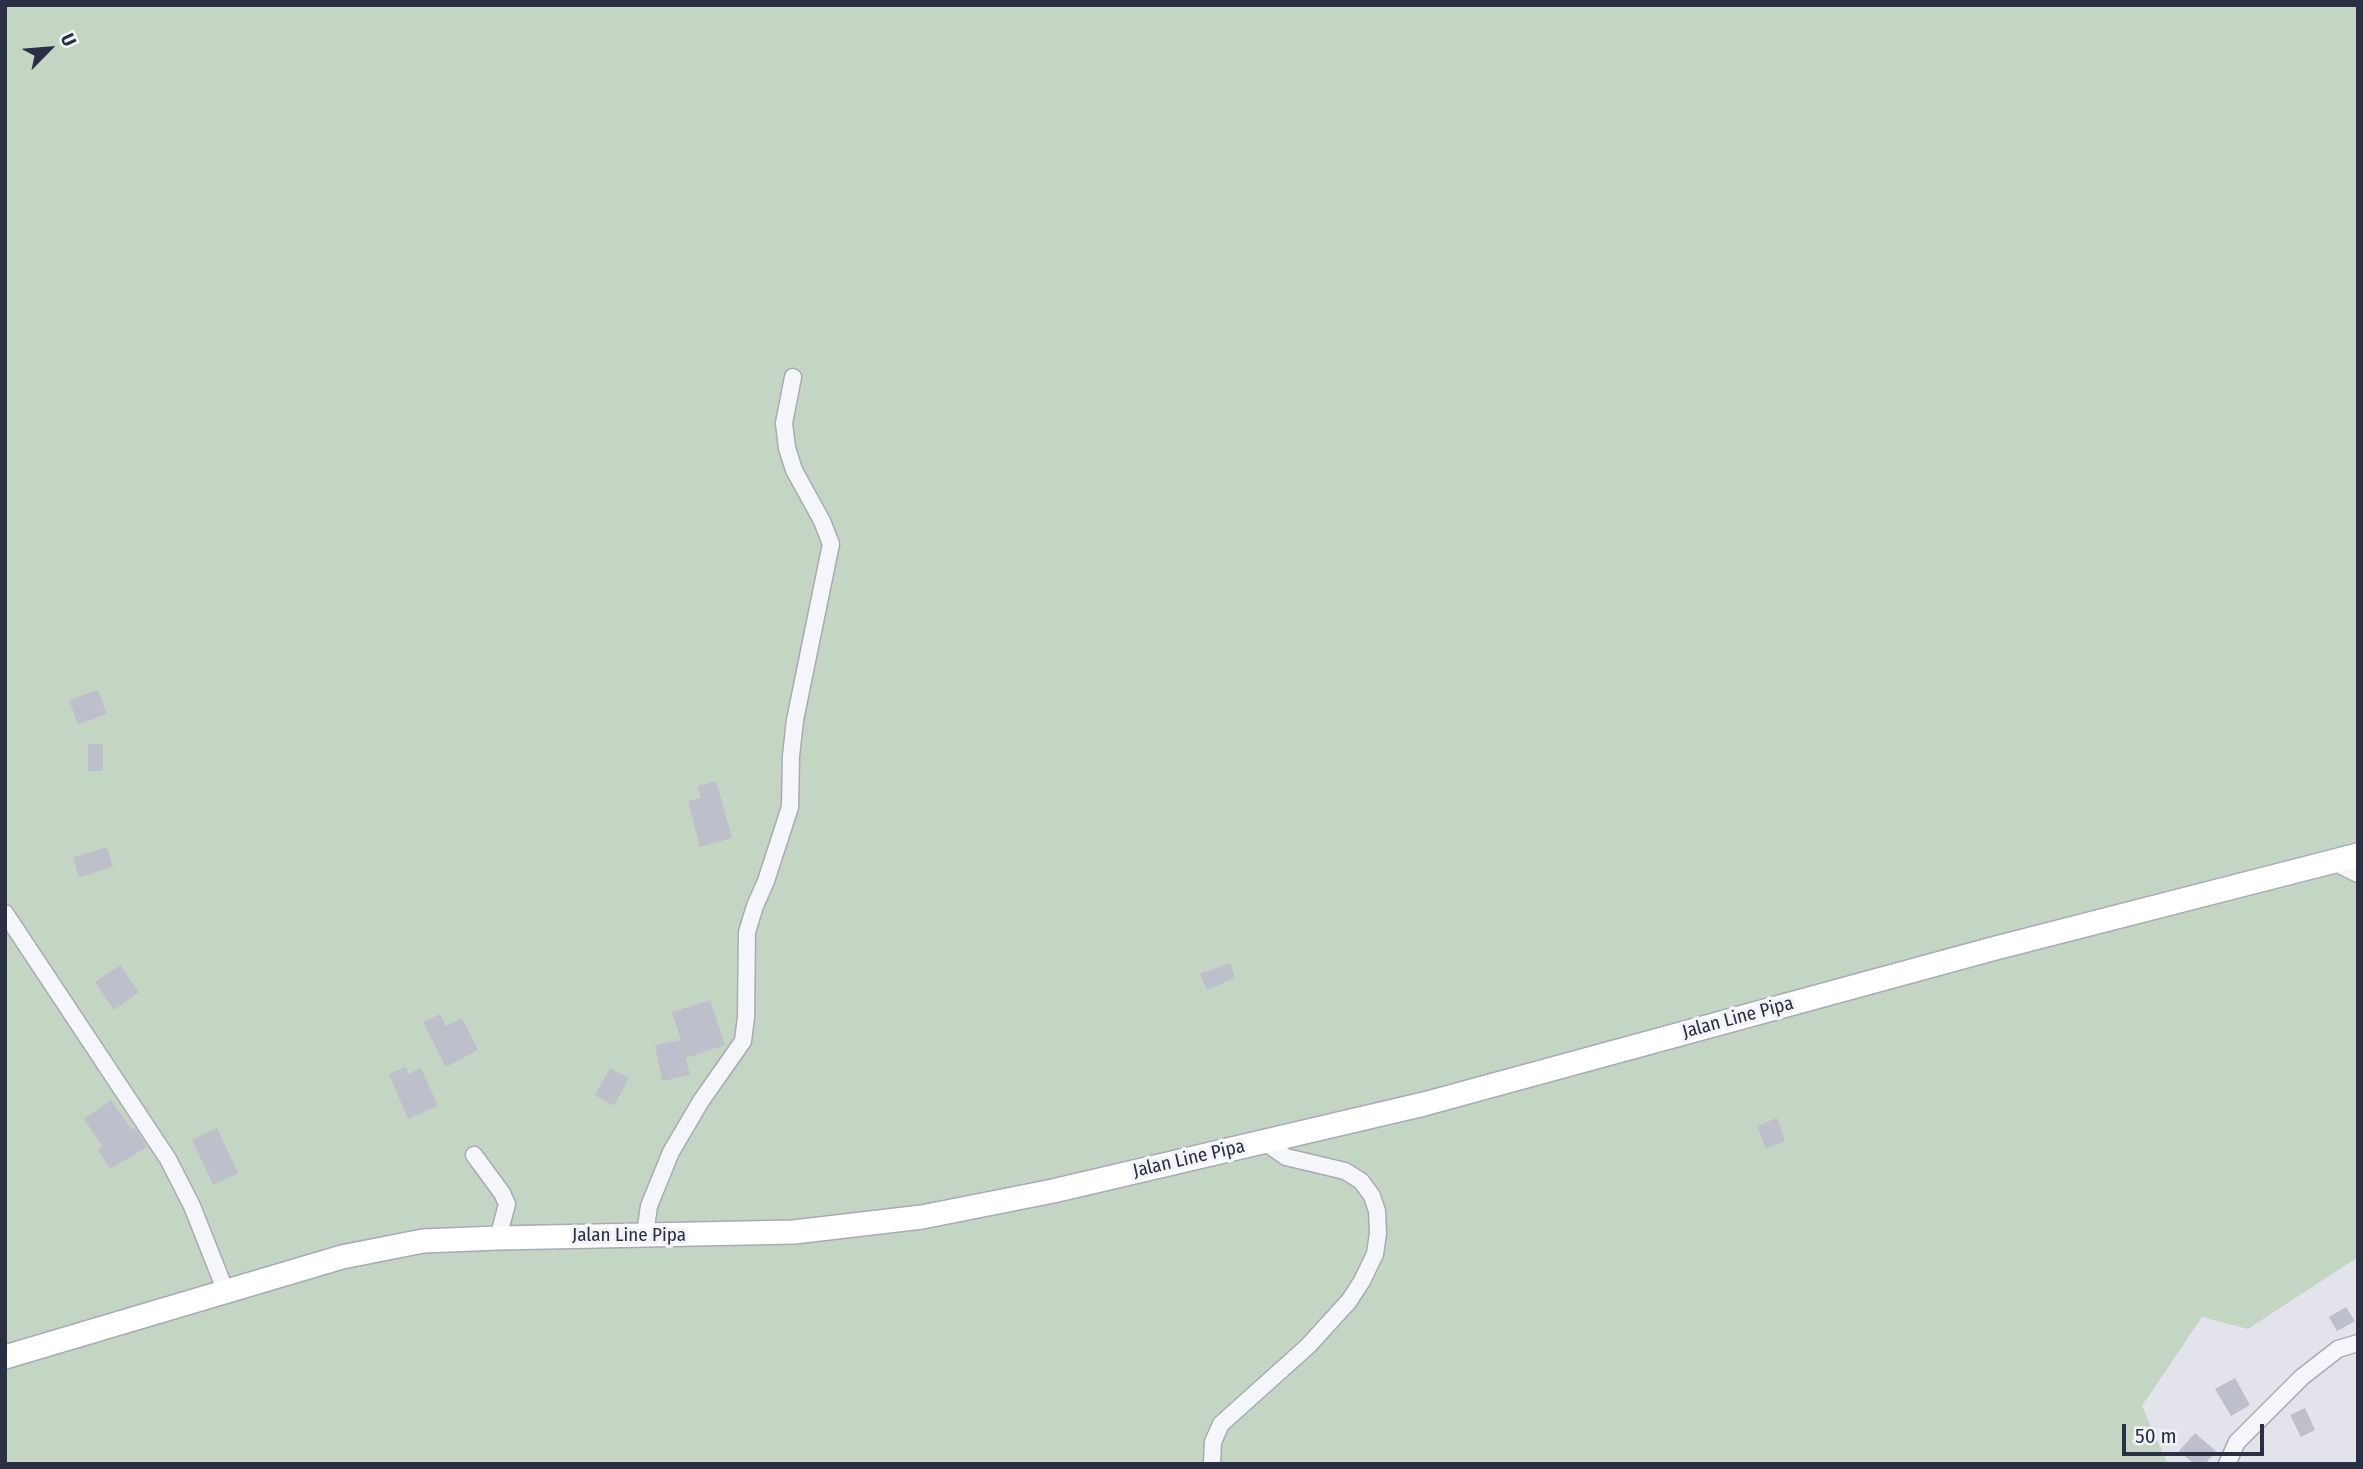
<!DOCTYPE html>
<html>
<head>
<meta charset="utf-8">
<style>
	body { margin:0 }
	#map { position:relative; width:2363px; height:1469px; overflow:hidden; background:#e3e4eb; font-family:"Fira Sans Condensed",sans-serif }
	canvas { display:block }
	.frame { position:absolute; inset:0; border:7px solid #2a2f44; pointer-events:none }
	.north { position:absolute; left:14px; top:14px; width:70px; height:70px; -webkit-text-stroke:5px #f2f4f8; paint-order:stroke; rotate:65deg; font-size:19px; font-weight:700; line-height:28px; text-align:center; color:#2a2f44 }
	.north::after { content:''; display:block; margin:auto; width:24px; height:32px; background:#2a2f44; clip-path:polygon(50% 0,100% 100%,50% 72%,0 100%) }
	.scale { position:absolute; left:2122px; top:1424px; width:142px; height:32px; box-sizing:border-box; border:4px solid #2a2f44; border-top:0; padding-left:9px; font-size:21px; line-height:24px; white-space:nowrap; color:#2a2f44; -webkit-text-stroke:5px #f2f4f8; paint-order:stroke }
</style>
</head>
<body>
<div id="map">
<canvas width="2363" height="1469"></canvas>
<div class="frame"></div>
<div class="north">U</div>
<div class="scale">50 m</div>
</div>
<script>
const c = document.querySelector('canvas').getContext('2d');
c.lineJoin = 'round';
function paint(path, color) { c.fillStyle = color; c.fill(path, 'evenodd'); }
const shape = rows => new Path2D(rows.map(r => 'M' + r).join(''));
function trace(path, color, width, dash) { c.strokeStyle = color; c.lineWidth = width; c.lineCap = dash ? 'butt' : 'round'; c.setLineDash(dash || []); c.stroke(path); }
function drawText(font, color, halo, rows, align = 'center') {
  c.font = font + ' "Fira Sans Condensed",sans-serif'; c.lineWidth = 7; c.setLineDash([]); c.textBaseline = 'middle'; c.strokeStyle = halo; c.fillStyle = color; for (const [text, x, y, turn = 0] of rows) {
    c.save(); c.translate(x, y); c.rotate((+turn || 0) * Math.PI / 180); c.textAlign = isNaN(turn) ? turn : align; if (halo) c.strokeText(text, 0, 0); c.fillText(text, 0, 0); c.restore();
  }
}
const green = shape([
	[5,5,2358,5,2358,1257,2248,1329,2202,1317,2142,1406,2168,1464,5,1464]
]);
const building = shape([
	[98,690,107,714,78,724,69,700],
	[88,744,103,744,103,771,88,771],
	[716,781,732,838,700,847,688,801,701,798,697,786],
	[107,847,113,867,79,877,73,857],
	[1230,963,1235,978,1207,990,1200,974],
	[120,965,139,992,114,1010,95,982],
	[710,1000,725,1045,686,1058,690,1075,662,1081,655,1045,681,1040,672,1012],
	[440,1014,446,1026,462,1018,478,1050,446,1067,423,1022],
	[406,1067,408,1074,421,1068,438,1106,408,1119,389,1074],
	[610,1068,629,1078,614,1106,595,1095],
	[111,1100,132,1130,135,1128,147,1147,110,1169,98,1150,103,1147,84,1119],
	[1777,1118,1785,1141,1766,1149,1757,1126],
	[217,1128,238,1173,213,1185,192,1140],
	[2346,1307,2355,1321,2337,1331,2329,1317],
	[2235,1378,2250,1405,2231,1416,2215,1389],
	[2305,1408,2315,1430,2301,1437,2290,1415],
	[2195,1433,2216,1451,2205,1464,2194,1464,2179,1451]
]);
const street = shape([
	[2332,861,2358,874],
	[5,913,168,1159,192,1206,226,1292],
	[474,1155,502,1193,507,1204,498,1238],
	[645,1234,649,1206,671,1152,701,1101,743,1041,746,1017,747,932,755,906,766,881,790,807,791,756,795,720,831,544,822,521,794,470,787,448,784,423,793,377],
	[1212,1462,1213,1442,1221,1424,1308,1346,1349,1301,1362,1281,1375,1254,1378,1233,1377,1211,1372,1196,1361,1181,1345,1171,1286,1157,1263,1141],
	[2227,1464,2237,1442,2302,1377,2338,1349,2358,1343]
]);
const secondary = shape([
	[5,1357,342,1257,423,1241,498,1238,794,1232,922,1217,1053,1191,1424,1104,1992,949,2358,855]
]);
const streetNames = [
	["Jalan Line Pipa",1738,1018,-15],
	["Jalan Line Pipa",1189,1159,-13],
	["Jalan Line Pipa",629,1236]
];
paint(green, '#c5d5c3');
paint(building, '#bdbfcb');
trace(street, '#a8aab6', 19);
trace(secondary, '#a8aab6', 26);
trace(street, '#f5f6f9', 16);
trace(secondary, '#fff', 23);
drawText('19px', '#2a2f44', '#f2f4f8', streetNames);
</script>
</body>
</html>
